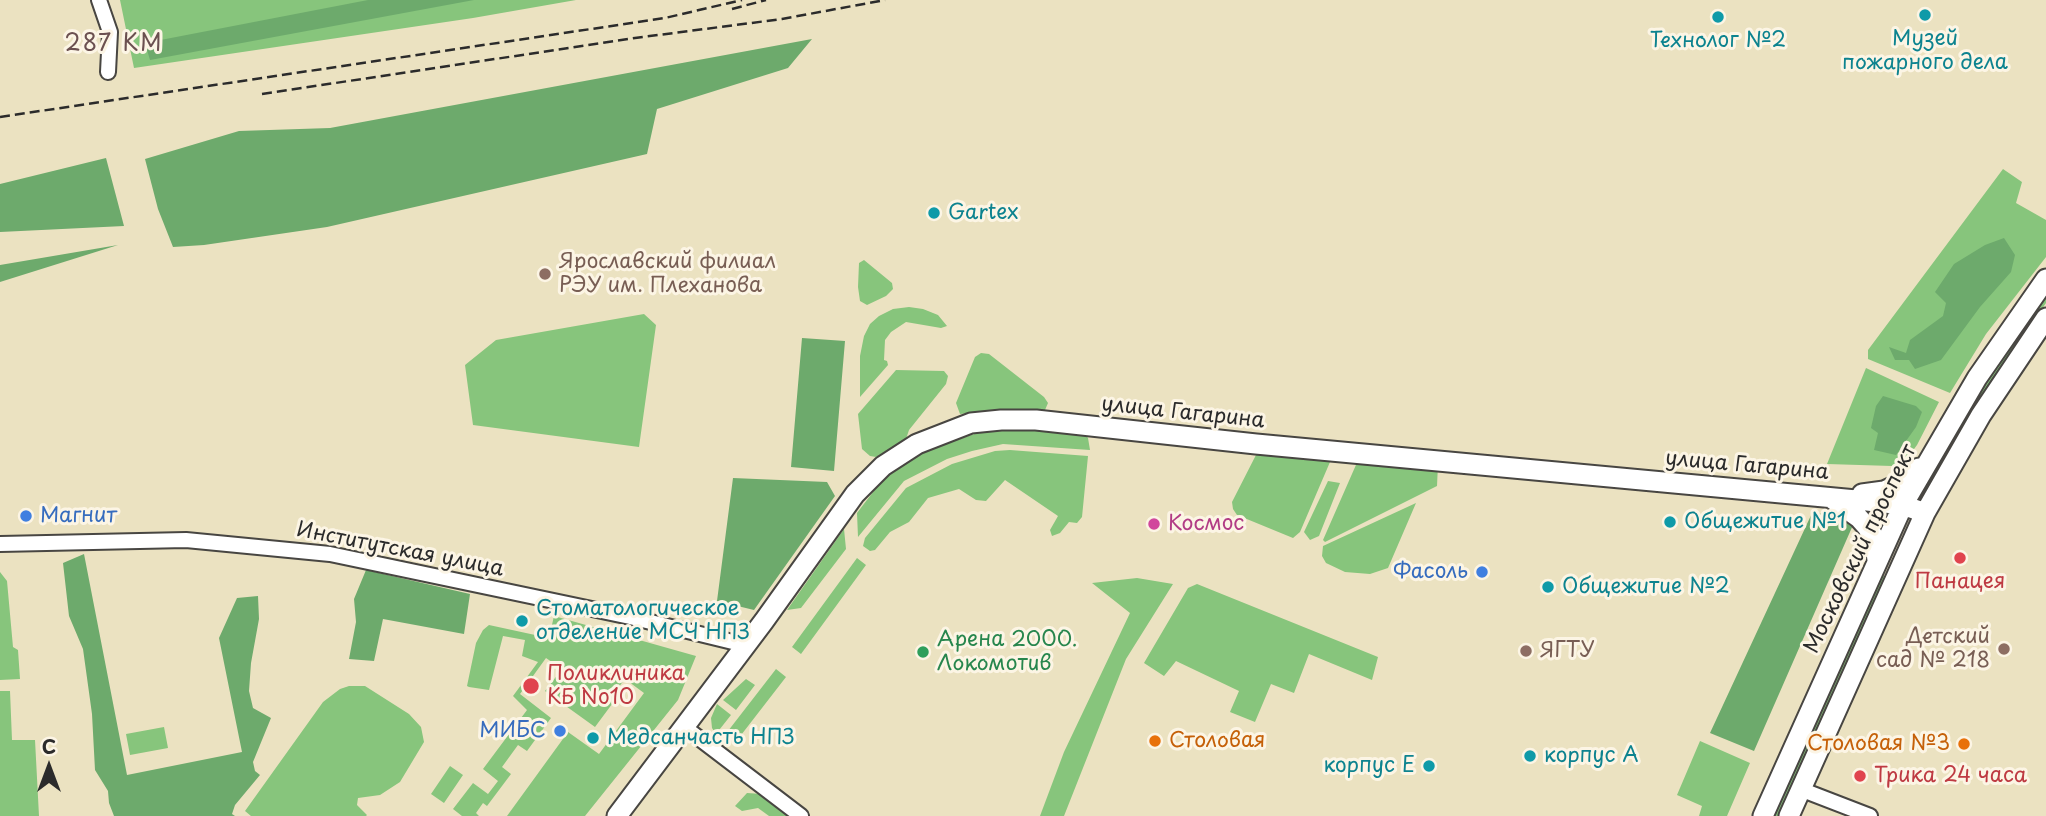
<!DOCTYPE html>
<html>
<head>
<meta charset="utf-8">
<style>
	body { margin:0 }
	#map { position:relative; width:2046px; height:816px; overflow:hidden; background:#ebe2c1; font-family:"Playpen Sans",sans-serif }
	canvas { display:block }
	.north { position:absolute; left:14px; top:732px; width:70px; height:70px; -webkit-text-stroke:5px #fcf5e5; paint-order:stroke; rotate:0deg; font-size:19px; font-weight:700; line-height:28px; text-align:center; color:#2b2b2b }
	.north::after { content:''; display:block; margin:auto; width:24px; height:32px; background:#2b2b2b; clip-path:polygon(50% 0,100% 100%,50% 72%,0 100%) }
</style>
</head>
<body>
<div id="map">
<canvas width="2046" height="816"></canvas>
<div class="north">С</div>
</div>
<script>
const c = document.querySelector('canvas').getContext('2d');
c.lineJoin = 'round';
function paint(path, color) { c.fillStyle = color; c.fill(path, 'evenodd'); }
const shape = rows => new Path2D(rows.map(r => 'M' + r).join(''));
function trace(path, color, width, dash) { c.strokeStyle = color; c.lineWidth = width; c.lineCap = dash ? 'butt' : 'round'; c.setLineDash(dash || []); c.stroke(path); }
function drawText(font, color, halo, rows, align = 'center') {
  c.font = font + ' "Playpen Sans",sans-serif'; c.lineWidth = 6; c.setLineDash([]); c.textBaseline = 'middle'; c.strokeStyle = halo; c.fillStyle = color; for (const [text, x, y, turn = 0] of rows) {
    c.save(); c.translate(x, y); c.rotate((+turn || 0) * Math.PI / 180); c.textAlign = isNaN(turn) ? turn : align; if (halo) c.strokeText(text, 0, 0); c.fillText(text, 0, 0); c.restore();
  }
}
const green = shape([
	[120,0,576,0,473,18,134,68],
	[2003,169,2022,182,2016,203,2046,220,2046,257,1986,334,1950,393,1868,359,1868,350],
	[864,260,892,283,893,289,886,296,867,305,860,301,858,287,859,263],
	[2046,294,2046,303,2023,336,1927,491,1923,492,1985,383],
	[909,307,923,309,938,315,947,326,941,328,906,322,891,332,885,340,884,360,887,361,888,365,860,397,860,356,864,336,870,324,879,316,893,309],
	[644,314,656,325,639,447,473,425,465,365,496,340],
	[981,353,989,354,1044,397,1048,403,1045,410,1038,412,990,411,960,414,956,403,975,357],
	[1866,368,1939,402,1917,445,1903,464,1892,466,1827,464],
	[896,370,944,371,948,376,946,384,909,430,906,439,876,457,870,456,862,449,858,414],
	[1026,430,1084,433,1088,438,1090,450,1003,444,972,451,947,459,904,481,858,537,857,513,886,475,920,453,980,432],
	[1010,450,1088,456,1082,517,1077,523,1069,522,1060,533,1052,536,1050,530,1058,516,1005,480,986,501,976,500,959,489,928,498,909,522,890,532,875,550,870,551,863,546,865,538,906,488,952,464,995,451],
	[1257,453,1333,455,1300,532,1293,538,1237,515,1233,509,1232,502],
	[1359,458,1438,464,1437,486,1325,542,1323,540],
	[1328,481,1340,483,1319,536,1310,540,1304,532],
	[1416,503,1388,568,1370,574,1345,572,1326,563,1322,556,1323,546],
	[844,529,846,549,801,608,787,610],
	[857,558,866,565,801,654,792,647],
	[0,572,7,581,13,647,18,650,20,679,0,680],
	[1880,574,1885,577,1779,816,1773,816],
	[1137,578,1173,584,1126,659,1064,816,1040,816,1064,752,1130,613,1092,583],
	[1197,584,1378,657,1372,680,1309,654,1294,693,1271,684,1255,722,1230,712,1239,691,1176,661,1164,676,1144,663,1188,588],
	[554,616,696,656,678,700,585,816,507,816,568,732,599,754,644,693,625,679,614,693,618,696,595,727,545,691,562,669,546,658,520,694,551,718,527,751,518,745,502,767,511,774,487,806,483,803,476,813,479,816,462,816,453,809,473,783,488,794,498,781,483,769,527,710,513,696,538,662,522,656,525,640,503,636,489,690,469,687,467,686,476,643,483,630,489,625,549,638],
	[776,669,786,677,738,739,728,731],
	[746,679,755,685,736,710,723,700],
	[349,686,365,686,409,714,421,727,424,742,400,782,380,795,358,798,357,805,367,815,366,816,251,816,245,811,323,702,340,689],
	[0,691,10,691,12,740,35,740,39,816,0,816],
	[717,704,731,715,716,734,712,728,711,718],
	[164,727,168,748,130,755,126,734],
	[1700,741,1750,763,1727,816,1699,816,1702,806,1677,795],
	[450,766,463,775,444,803,431,794],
	[747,793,762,794,790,816,769,816,758,808,742,811,735,806]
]);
const forest = shape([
	[368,0,474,0,150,60,145,43],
	[812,39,788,68,657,109,647,154,327,227,204,245,173,247,158,209,145,159,239,131,330,128],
	[106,158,124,226,0,232,0,184],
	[2004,238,2015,255,2011,272,1980,307,1941,360,1915,369,1909,360,1895,360,1889,347,1906,353,1910,340,1943,316,1946,303,1935,292,1954,264,1985,245],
	[118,245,0,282,0,265],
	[802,338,845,341,834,471,791,467],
	[1883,396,1916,406,1922,412,1916,427,1896,455,1874,450,1878,433,1871,428,1876,406],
	[733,478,827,482,835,496,754,610,717,601],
	[1813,511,1853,525,1754,751,1710,733],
	[84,554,127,775,242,752,219,638,237,598,258,596,259,619,251,663,249,691,253,708,271,718,253,762,255,771,260,775,235,805,232,814,235,816,114,816,109,803,108,791,95,770,92,714,83,649,69,616,63,563],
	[366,570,470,594,464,634,383,619,374,661,349,659,356,622,354,599]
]);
const minor = shape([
	[99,0,110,32,108,72],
	[0,544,186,540,330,554,630,617,745,645],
	[683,726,801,816],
	[1800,789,1870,816]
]);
const major = shape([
	[1862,494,1884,491,1899,484,1919,468],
	[1831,498,1859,518,1867,527,1874,537,1877,560],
	[617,816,764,621,855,494,883,466,917,444,971,423,1001,420,1036,420,1256,444,1867,501,1903,505,1925,513],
	[1763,816,1903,505,1977,378,2046,279],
	[1789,816,1925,513,1981,415,2046,318]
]);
const rail = shape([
	[732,9,766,0],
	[262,94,635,38,782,19,885,0],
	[0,117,665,18,742,0]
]);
const markers = [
	[1925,15,7,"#0f9aa8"],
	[1718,17,7,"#0f9aa8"],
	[934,213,7,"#0f9aa8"],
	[545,274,7,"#8d6e63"],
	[26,516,7,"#3f7fe0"],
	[1670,522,7,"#0f9aa8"],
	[1154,524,7,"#d1479c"],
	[1960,558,7,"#e0444e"],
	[1482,572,7,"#3f7fe0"],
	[1548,587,7,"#0f9aa8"],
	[522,621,7,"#0f9aa8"],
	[2004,649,7,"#8d6e63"],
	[1526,651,7,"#8d6e63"],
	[923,652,7,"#2e9e5b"],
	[531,686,9,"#e0444e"],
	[560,731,7,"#3f7fe0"],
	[593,738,7,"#0f9aa8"],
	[1155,741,7,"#e8710a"],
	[1964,744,7,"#e8710a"],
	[1530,756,7,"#0f9aa8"],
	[1429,766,7,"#0f9aa8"],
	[1860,776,7,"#e0444e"]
];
const cultureNames = [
	["Музей",1925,39,"center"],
	["пожарного дела",1925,63,"center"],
	["Технолог №2",1718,41,"center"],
	["Gartex",948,213],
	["Общежитие №1",1684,522],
	["Общежитие №2",1562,587],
	["Стоматологическое",536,609],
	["отделение МСЧ НПЗ",536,633],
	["Медсанчасть НПЗ",607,738],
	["корпус А",1544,756],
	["корпус Е",1415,766,"right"]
];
const educationNames = [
	["Ярославский филиал",559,262],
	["РЭУ им. Плеханова",559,286],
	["Детский",1990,637,"right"],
	["сад № 218",1990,661,"right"],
	["ЯГТУ",1540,651]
];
const streetNames = [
	["улица Гагарина",1183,413,6],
	["улица Гагарина",1747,466,5],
	["Московский проспект",1861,549,-64],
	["Институтская улица",400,550,11]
];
const shopNames = [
	["Магнит",40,516,"left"],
	["Фасоль",1468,572],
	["МИБС",546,731]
];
const hotelNames = [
	["Космос",1168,524]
];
const healthNames = [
	["Панацея",1960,582,"center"],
	["Поликлиника",547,674],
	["КБ No10",547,698],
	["Трика 24 часа",1874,776]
];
const leisureNames = [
	["Арена 2000.",937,640],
	["Локомотив",937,664]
];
const foodNames = [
	["Столовая",1169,741],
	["Столовая №3",1950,744,"right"]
];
const neighbourhoodNames = [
	["287 КМ",114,45]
];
paint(green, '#87c57c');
paint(forest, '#6daa6c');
trace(minor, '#484642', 18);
trace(major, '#484642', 23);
trace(minor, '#fff', 14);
trace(major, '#fff', 19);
trace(rail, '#2b2b2b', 2.5, [10, 5]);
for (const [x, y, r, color] of markers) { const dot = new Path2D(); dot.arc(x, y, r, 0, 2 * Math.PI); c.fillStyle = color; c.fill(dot); trace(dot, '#fcf5e5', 2.5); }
drawText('21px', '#0d838f', '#fcf5e5', cultureNames, 'left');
drawText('21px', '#785e54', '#fcf5e5', educationNames, 'left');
drawText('21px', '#2b2b2b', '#fcf5e5', streetNames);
drawText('21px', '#366cbe', '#fcf5e5', shopNames, 'right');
drawText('21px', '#b23c85', '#fcf5e5', hotelNames, 'left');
drawText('21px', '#be3a42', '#fcf5e5', healthNames, 'left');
drawText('21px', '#27864d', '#fcf5e5', leisureNames, 'left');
drawText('21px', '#c56008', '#fcf5e5', foodNames, 'left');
c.letterSpacing = '2px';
drawText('23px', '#6b5050', '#fcf5e5', neighbourhoodNames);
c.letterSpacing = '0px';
</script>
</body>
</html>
